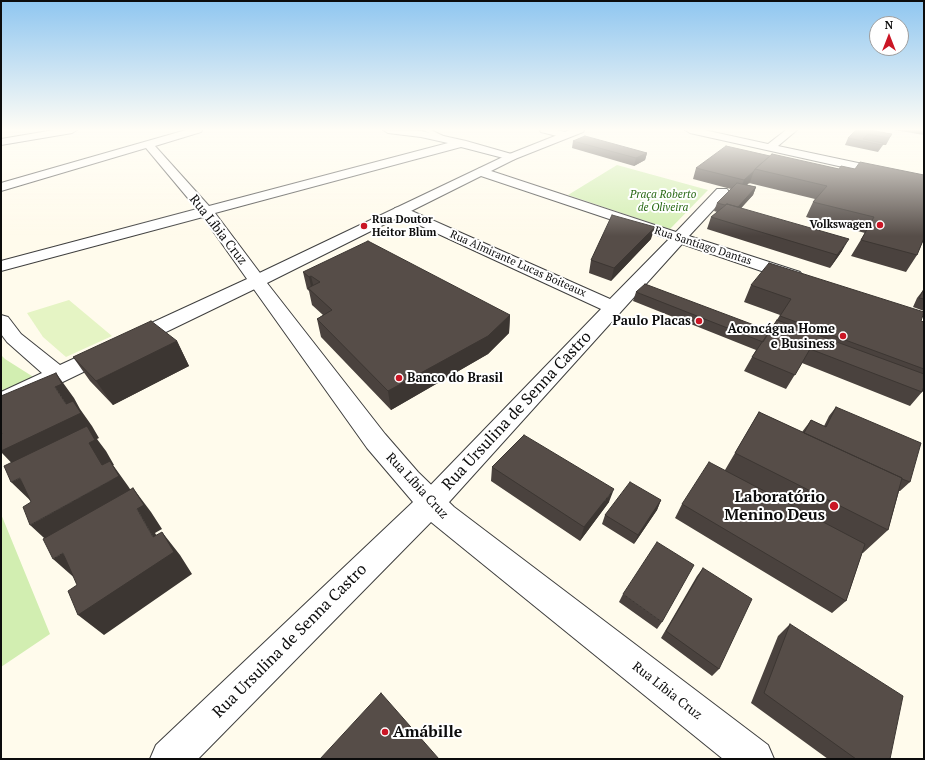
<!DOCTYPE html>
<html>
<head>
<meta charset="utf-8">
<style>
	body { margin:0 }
	#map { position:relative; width:925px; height:760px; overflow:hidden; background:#fffbec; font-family:"PT Serif",serif }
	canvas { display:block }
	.frame { position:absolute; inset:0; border:2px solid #0c0c0c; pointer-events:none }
	.north { position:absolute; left:869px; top:16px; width:40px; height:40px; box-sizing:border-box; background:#fff; border:1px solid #9e9e9e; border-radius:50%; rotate:0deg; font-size:11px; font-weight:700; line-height:16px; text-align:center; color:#0c0c0c }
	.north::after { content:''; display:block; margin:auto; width:14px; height:18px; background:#ca1625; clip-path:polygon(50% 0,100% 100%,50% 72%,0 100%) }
</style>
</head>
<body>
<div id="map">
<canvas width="925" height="760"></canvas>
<div class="frame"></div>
<div class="north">N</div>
</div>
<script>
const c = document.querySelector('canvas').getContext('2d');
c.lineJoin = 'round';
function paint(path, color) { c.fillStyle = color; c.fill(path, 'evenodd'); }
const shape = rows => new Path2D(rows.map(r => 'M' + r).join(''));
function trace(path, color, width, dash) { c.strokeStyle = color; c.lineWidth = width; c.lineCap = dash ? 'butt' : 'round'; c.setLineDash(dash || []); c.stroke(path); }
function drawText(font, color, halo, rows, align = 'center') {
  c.font = font + ' "PT Serif",serif'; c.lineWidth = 4; c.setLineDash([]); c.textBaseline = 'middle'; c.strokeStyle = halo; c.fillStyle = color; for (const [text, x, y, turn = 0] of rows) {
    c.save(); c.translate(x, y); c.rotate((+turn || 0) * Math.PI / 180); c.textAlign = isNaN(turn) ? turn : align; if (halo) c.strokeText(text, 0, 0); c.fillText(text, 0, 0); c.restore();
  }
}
const green = shape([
	[617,165,708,190,670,229,568,195],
	[1,355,5,359,35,378,1,394],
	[1,514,50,634,1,667]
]);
const pitch = shape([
	[69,300,112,336,66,357,43,337,27,313]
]);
const service = shape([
	[423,130,431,130,451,140,446,141,423,130]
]);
const minor = shape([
	[54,130,77,130,72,133,1,145,1,139,54,130],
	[186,130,202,130,201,132,155,146,209,206,448,143,421,137,388,133,383,130,421,131,466,141,515,155,517,157,515,159,511,160,461,147,215,213,266,281,263,285,9,408,1,410,1,392,42,373,7,342,1,334,1,315,8,317,21,334,60,365,247,279,203,217,1,271,1,261,197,209,146,148,1,191,1,183,186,130],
	[540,130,557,130,569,133,570,135,565,138,541,132,540,130],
	[685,130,704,130,768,144,786,130,797,130,778,146,924,177,924,185,690,133,685,130],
	[482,168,676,232,717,189,727,189,729,192,727,195,689,236,800,272,803,276,800,280,794,281,788,280,682,244,441,511,431,515,421,511,417,503,421,495,601,309,395,214,393,211,395,208,400,207,405,208,610,299,669,239,478,175,476,172,478,169,482,168]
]);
const tertiary = shape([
	[570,130,584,130,583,132,515,159,267,283,385,434,418,472,454,507,768,745,774,759,723,759,431,522,198,759,150,759,156,745,413,502,367,448,248,281,251,277,507,155,570,130]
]);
const wall = shape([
	[856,130,892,134,886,145,883,145,878,152,845,145,848,138],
	[894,130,924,130,924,135],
	[573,141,647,153,645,160,634,166,572,148],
	[770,156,839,169,855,169,924,175,924,242,923,241,917,255,906,272,851,256,865,233,806,217,813,202,815,199,749,183,750,182,747,185,756,187,753,195,741,208,842,251,830,268,707,229,711,217,717,212,714,211,717,203,731,189,693,179,696,168],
	[651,239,611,281,589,273,591,260],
	[303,272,510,315,509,333,488,354,391,410,321,337,317,319,323,315,312,305,309,291,307,289],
	[751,285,924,322,924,386,922,392,910,406,802,363,786,389,744,371,756,350,633,301,636,292,770,331,780,315,744,302],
	[924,289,924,311,913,307,917,298],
	[177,341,189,366,113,405,90,381,73,357],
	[836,407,910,482,900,491,899,491,888,530,863,553,862,553,846,601,832,613,675,518,682,504,725,470,759,412,802,432,811,420,824,426,829,416],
	[492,467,609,502,580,541,491,481],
	[661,500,657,510,634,544,602,524,605,515],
	[703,568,719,669,712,676,661,638,697,576],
	[623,594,662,622,657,629,619,602],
	[790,624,890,759,828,759,751,703,778,636]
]);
const shadedWall = shape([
	[647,153,645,160,634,166,636,158],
	[754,171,750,182,740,191,744,180],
	[756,187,753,195,734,216,737,208],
	[655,227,651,239,611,281,614,268],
	[849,239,842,251,830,268,837,255],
	[311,276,315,293,312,291,309,277],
	[510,315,509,333,488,354,391,410,388,391],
	[177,341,189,366,113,405,96,381],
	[56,373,74,398,80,409,92,426,99,438,97,439,106,451,114,465,113,465,128,486,138,501,56,549,30,525,113,479,24,476,1,452,1,451,66,404,55,387],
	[20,478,36,506,11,482],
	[133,488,151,512,162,529,155,533,169,555,162,532,180,555,192,574,104,635,78,615,153,537,137,509],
	[614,489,609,502,580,541,584,527],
	[661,500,657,510,634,544,638,535],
	[63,553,78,581,53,559]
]);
const building = shape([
	[856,130,869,130,892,134,889,138,868,134,863,139,883,143,882,145,848,138,856,130],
	[585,136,647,153,636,158,573,141,585,136],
	[726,146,770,156,755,169,754,171,744,180,696,168,726,146],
	[772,154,839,169,841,166,855,169,860,162,924,175,924,238,917,255,861,240,874,217,813,202,827,186,755,169,772,154],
	[737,183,756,187,738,207,727,204,725,205,717,203,737,183],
	[727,204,849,239,837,255,711,217,727,204],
	[612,215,655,227,614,268,591,260,612,215],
	[368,241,510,315,488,336,388,391,317,319,332,310,308,288,320,282,311,276,309,277,303,272,368,241],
	[769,263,924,312,921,321,924,322,924,369,780,316,791,299,751,285,769,263],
	[645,284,770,331,763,342,636,292,645,284],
	[924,289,924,299,919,298,924,289],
	[777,320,924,374,924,386,922,392,810,349,795,375,752,357,777,320],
	[151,321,177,341,96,381,73,357,151,321],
	[56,373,62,384,55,387,66,404,73,401,81,413,1,451,1,434,2,434,1,432,1,396,56,373],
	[836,407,921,443,910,482,902,479,902,478,804,433,811,420,826,427,836,407],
	[759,412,902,478,888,530,735,453,759,412],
	[87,426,95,440,89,443,102,465,110,461,119,476,30,525,23,507,31,502,20,478,11,482,4,466,87,426],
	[524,435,614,489,584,527,492,467,524,435],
	[709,462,865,544,846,601,682,504,709,462],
	[630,482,661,500,638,535,605,515,630,482],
	[133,488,144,505,137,509,153,537,162,532,174,552,78,615,68,591,77,585,63,553,53,559,43,539,133,488],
	[657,542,694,565,662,622,623,594,657,542],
	[703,568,752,599,719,669,666,631,703,568],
	[790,624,903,696,890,759,856,759,764,693,790,624],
	[381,693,439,759,320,759,381,693]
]);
const markers = [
	[880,225,4,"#ca1625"],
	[364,226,4,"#ca1625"],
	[699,321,4,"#ca1625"],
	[843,336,4,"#ca1625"],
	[399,378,4,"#ca1625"],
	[834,506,5,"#ca1625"],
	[385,732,4,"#ca1625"]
];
const farParknames = [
	["Praça Roberto",663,195],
	["de Oliveira",663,208]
];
const farPoinames = [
	["Rua Doutor",372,220],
	["Heitor Blum",372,233],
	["Volkswagen",872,225,"right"]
];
const farStreetnames = [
	["Rua Santiago Dantas",703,246,18],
	["Rua Almirante Lucas Boiteaux",518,264,24]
];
const streetNames = [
	["Rua Líbia Cruz",218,230,52],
	["Rua Líbia Cruz",417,486,47],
	["Rua Líbia Cruz",667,691,38]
];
const poiNames = [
	["Paulo Placas",691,321],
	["Aconcágua Home",835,329],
	["e Business",835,344],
	["Banco do Brasil",407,378,"left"]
];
const nearStreetnames = [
	["Rua Ursulina de Senna Castro",517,411,-47],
	["Rua Ursulina de Senna Castro",290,641,-45]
];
const nearPoinames = [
	["Laboratório",825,497],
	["Menino Deus",825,515],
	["Amábille",393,732,"left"]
];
paint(green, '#d2eeb1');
paint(pitch, '#e5f4c4');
trace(service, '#3f3f3f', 2);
trace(minor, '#3f3f3f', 2);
trace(tertiary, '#3f3f3f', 2);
paint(service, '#fff');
paint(minor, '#fff');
paint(tertiary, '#fff');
paint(wall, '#4a423e');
paint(shadedWall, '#3c3632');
paint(building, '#564d48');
trace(building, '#3c3632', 1);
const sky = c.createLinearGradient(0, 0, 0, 236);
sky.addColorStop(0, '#8fc6f0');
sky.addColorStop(0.55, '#fffdf6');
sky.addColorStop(1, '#fffdf600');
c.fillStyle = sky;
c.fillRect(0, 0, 925, 236);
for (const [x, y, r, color] of markers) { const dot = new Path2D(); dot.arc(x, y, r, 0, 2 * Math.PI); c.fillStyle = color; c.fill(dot); trace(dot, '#fff', 1.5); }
drawText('italic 11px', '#2a6a16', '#fff', farParknames);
drawText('bold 11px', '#0c0c0c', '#fff', farPoinames, 'left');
drawText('11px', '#0c0c0c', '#fff', farStreetnames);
drawText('13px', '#0c0c0c', '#fff', streetNames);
drawText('bold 13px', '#0c0c0c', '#fff', poiNames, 'right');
drawText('16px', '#0c0c0c', '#fff', nearStreetnames);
drawText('bold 16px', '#0c0c0c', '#fff', nearPoinames, 'right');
</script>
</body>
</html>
